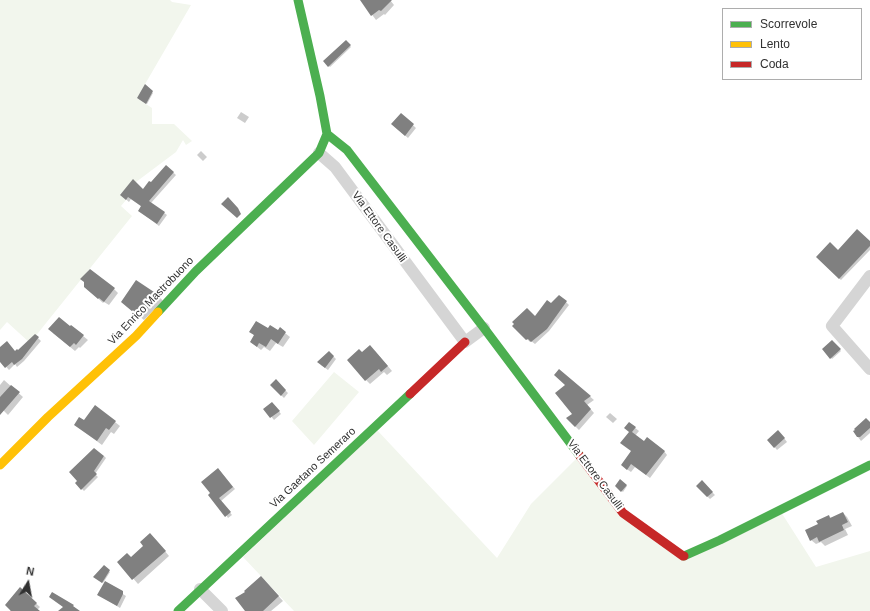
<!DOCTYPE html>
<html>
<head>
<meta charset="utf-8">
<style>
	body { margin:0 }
	#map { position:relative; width:870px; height:611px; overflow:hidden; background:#fff; font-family:Helvetica,sans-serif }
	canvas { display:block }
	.legend { position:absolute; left:722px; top:8px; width:140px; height:72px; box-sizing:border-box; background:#fff; border:1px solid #adadad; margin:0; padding:5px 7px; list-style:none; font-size:12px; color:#313131 }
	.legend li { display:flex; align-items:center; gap:8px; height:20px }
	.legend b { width:20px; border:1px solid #adadad }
	.north { position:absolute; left:8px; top:563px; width:40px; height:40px; -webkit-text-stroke:3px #fff; paint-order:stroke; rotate:11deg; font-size:11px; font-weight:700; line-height:16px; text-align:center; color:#313131 }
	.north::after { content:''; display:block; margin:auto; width:14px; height:18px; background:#313131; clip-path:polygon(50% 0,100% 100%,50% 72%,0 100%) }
</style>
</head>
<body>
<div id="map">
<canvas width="870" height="611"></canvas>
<ul class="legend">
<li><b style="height:5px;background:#4caf50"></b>Scorrevole</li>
<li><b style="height:5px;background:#ffc107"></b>Lento</li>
<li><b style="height:5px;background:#c62828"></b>Coda</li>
</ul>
<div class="north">N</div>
</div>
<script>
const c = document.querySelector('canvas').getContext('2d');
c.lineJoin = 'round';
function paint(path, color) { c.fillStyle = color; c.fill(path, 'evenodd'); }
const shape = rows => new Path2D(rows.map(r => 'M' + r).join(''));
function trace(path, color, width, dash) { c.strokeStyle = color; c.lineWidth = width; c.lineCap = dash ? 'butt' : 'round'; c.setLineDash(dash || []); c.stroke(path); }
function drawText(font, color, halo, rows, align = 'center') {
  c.font = font + ' Helvetica,sans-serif'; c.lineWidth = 4; c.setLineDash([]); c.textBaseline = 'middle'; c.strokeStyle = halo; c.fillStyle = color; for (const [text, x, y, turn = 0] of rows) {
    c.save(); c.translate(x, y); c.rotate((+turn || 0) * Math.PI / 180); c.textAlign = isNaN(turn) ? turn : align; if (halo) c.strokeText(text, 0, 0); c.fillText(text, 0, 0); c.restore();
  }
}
const green = shape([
	[0,0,170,0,172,2,191,5,137,98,152,108,152,124,174,124,192,141,186,145,183,140,176,152,120,194,126,200,121,206,132,216,30,343,7,322,0,330],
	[334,372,359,392,314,445,292,421],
	[377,430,497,558,531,504,577,458,623,515,682,556,781,512,816,567,870,551,870,611,294,611,243,557]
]);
const shadow = shape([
	[361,0,390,0,394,5,385,15,384,14,376,20],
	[346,41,351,47,330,67,324,61],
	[145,86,153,93,147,104,139,99],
	[241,112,249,117,245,123,237,118],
	[401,114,416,128,408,138,395,127],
	[201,151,207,157,203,161,197,155],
	[166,166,176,175,151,203,167,215,159,226,142,213,142,207,131,199,129,202,121,195,143,190,151,184],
	[870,244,870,250,841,280,817,257],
	[114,289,118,293,109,305,104,302,103,303,90,291],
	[159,296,163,301,144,320,127,306],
	[566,302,569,305,549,331,535,344,531,341,530,342,514,326,535,318,551,304],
	[71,326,88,340,80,348,79,347,75,351,53,333,70,328],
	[280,329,290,337,283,347,276,343,270,351,264,347,261,350,251,342,255,336,250,331,268,330,278,331],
	[35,335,41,341,24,361,17,367,15,364,9,370,0,360,0,348,18,352],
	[832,341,841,351,832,359,823,349],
	[375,351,392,371,387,375,384,372,370,384,366,380,362,354],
	[329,352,336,359,328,370,321,365],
	[559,370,594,400,587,405,594,413,579,430,567,418,574,414,567,385],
	[4,380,23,397,8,415,0,407,0,385],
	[276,381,288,393,284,398,271,385],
	[275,406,281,414,274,420,265,409],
	[610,413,617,419,613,423,606,417],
	[84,421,115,422,120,426,114,434,111,432,102,445,75,425],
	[629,423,639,431,635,436,644,442,664,451,667,455,650,478,635,467,631,472,625,468,631,451],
	[870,423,870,433,861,441,854,432],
	[781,434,787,442,777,450,769,440],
	[104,456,106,458,95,474,98,477,84,491,76,483],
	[220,471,235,489,221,501,232,515,228,518,212,493],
	[620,481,627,486,623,492,616,486],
	[702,482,715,495,710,499,697,486],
	[843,513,847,517,852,526,845,529,848,535,825,546,821,542,816,544,811,540,819,525,829,516,831,518],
	[155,539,169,556,138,584,119,562,131,558],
	[104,567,110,572,103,583,94,577],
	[261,577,283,601,271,611,246,611,247,593],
	[105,583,126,596,120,608,99,595],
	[20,589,40,607,37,610,39,611,10,611]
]);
const building = shape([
	[360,0,392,0,381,11,379,10,371,16],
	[346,40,351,45,328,67,323,61],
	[145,84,153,91,146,104,137,98],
	[401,113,414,124,405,136,391,124],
	[166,165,174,172,149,201,165,212,157,224,138,211,141,206,128,197,126,200,120,195,133,179,143,189,149,181,151,182],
	[228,197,238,208,241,214,237,218,221,204],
	[857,229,870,241,870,246,839,279,816,257,830,242,838,250],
	[90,269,115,288,104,302,99,298,98,299,84,287,84,282,80,279],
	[136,280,160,296,139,317,121,302],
	[559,295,567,301,547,329,531,342,528,339,526,340,512,326,514,324,512,322,527,308,535,316,547,300,551,303],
	[59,317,70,326,71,325,84,335,76,345,74,343,70,347,48,329],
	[256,321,268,328,270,325,278,330,280,327,286,332,278,344,271,339,266,347,259,343,257,347,250,342,254,335,249,332],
	[35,334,39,337,22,359,14,365,12,362,5,368,0,362,0,347,7,341,15,351,17,349,18,350],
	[832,340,841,349,830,359,822,349],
	[370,345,388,366,381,372,379,369,365,381,347,360,359,349,362,352],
	[329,351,334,356,325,368,317,362],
	[559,369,591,396,584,401,591,409,575,427,566,418,572,414,555,393,565,385,554,375],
	[276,379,286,390,281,396,270,385],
	[11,385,20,392,0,415,0,397],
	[272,402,280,411,270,418,263,409],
	[95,405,116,421,109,430,106,428,97,441,74,425,79,417,84,420],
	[866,418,870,422,870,428,860,437,857,437,853,431,855,430,854,429],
	[629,422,636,427,632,432,644,441,647,437,665,451,646,475,631,464,627,470,621,465,631,451,620,443,629,432,624,428],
	[778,430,785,438,774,448,767,440],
	[94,448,104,456,94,471,97,474,81,490,75,483,77,481,69,472],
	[218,468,233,487,219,498,231,512,225,517,208,495,210,493,201,482],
	[620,479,627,485,621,492,615,486],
	[702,480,713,492,707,497,696,486],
	[843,512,848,522,842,525,844,530,819,542,817,537,810,541,805,530,818,524,816,521,829,515,830,518],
	[150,533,166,551,132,580,117,562,127,553,131,557,143,546,140,542],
	[104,565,110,570,102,583,93,577],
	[261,576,279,596,263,611,245,611,235,598,245,592,244,591],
	[105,581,123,591,123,594,117,606,97,595],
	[20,587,37,603,34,606,40,611,11,611,5,605],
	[52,592,74,605,73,606,80,611,58,611,63,607,49,597]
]);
const street = shape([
	[319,153,335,167,465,342,484,328],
	[870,276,832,326,870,369],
	[200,589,222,611]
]);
const fast = shape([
	[327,134,347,150,484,328,580,456],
	[158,312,196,271,319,153,327,134,320,96,298,0],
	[684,556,720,540,870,465],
	[178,611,410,394]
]);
const slow = shape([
	[0,465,48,417,136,336,158,312]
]);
const jam = shape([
	[410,394,465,342],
	[580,456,623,513,683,556,684,556]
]);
const streetNames = [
	["Via Ettore Casulli",379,227,54],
	["Via Enrico Mastrobuono",151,301,-46],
	["Via Gaetano Semeraro",313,468,-43],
	["Via Ettore Casulli",595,475,53]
];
paint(green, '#f2f6ed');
paint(shadow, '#0003');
paint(building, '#808080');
trace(street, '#d5d5d5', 12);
trace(fast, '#4caf50', 9);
trace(slow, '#ffc107', 9);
trace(jam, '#c62828', 9);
drawText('11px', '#313131', '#fff', streetNames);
</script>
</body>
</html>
